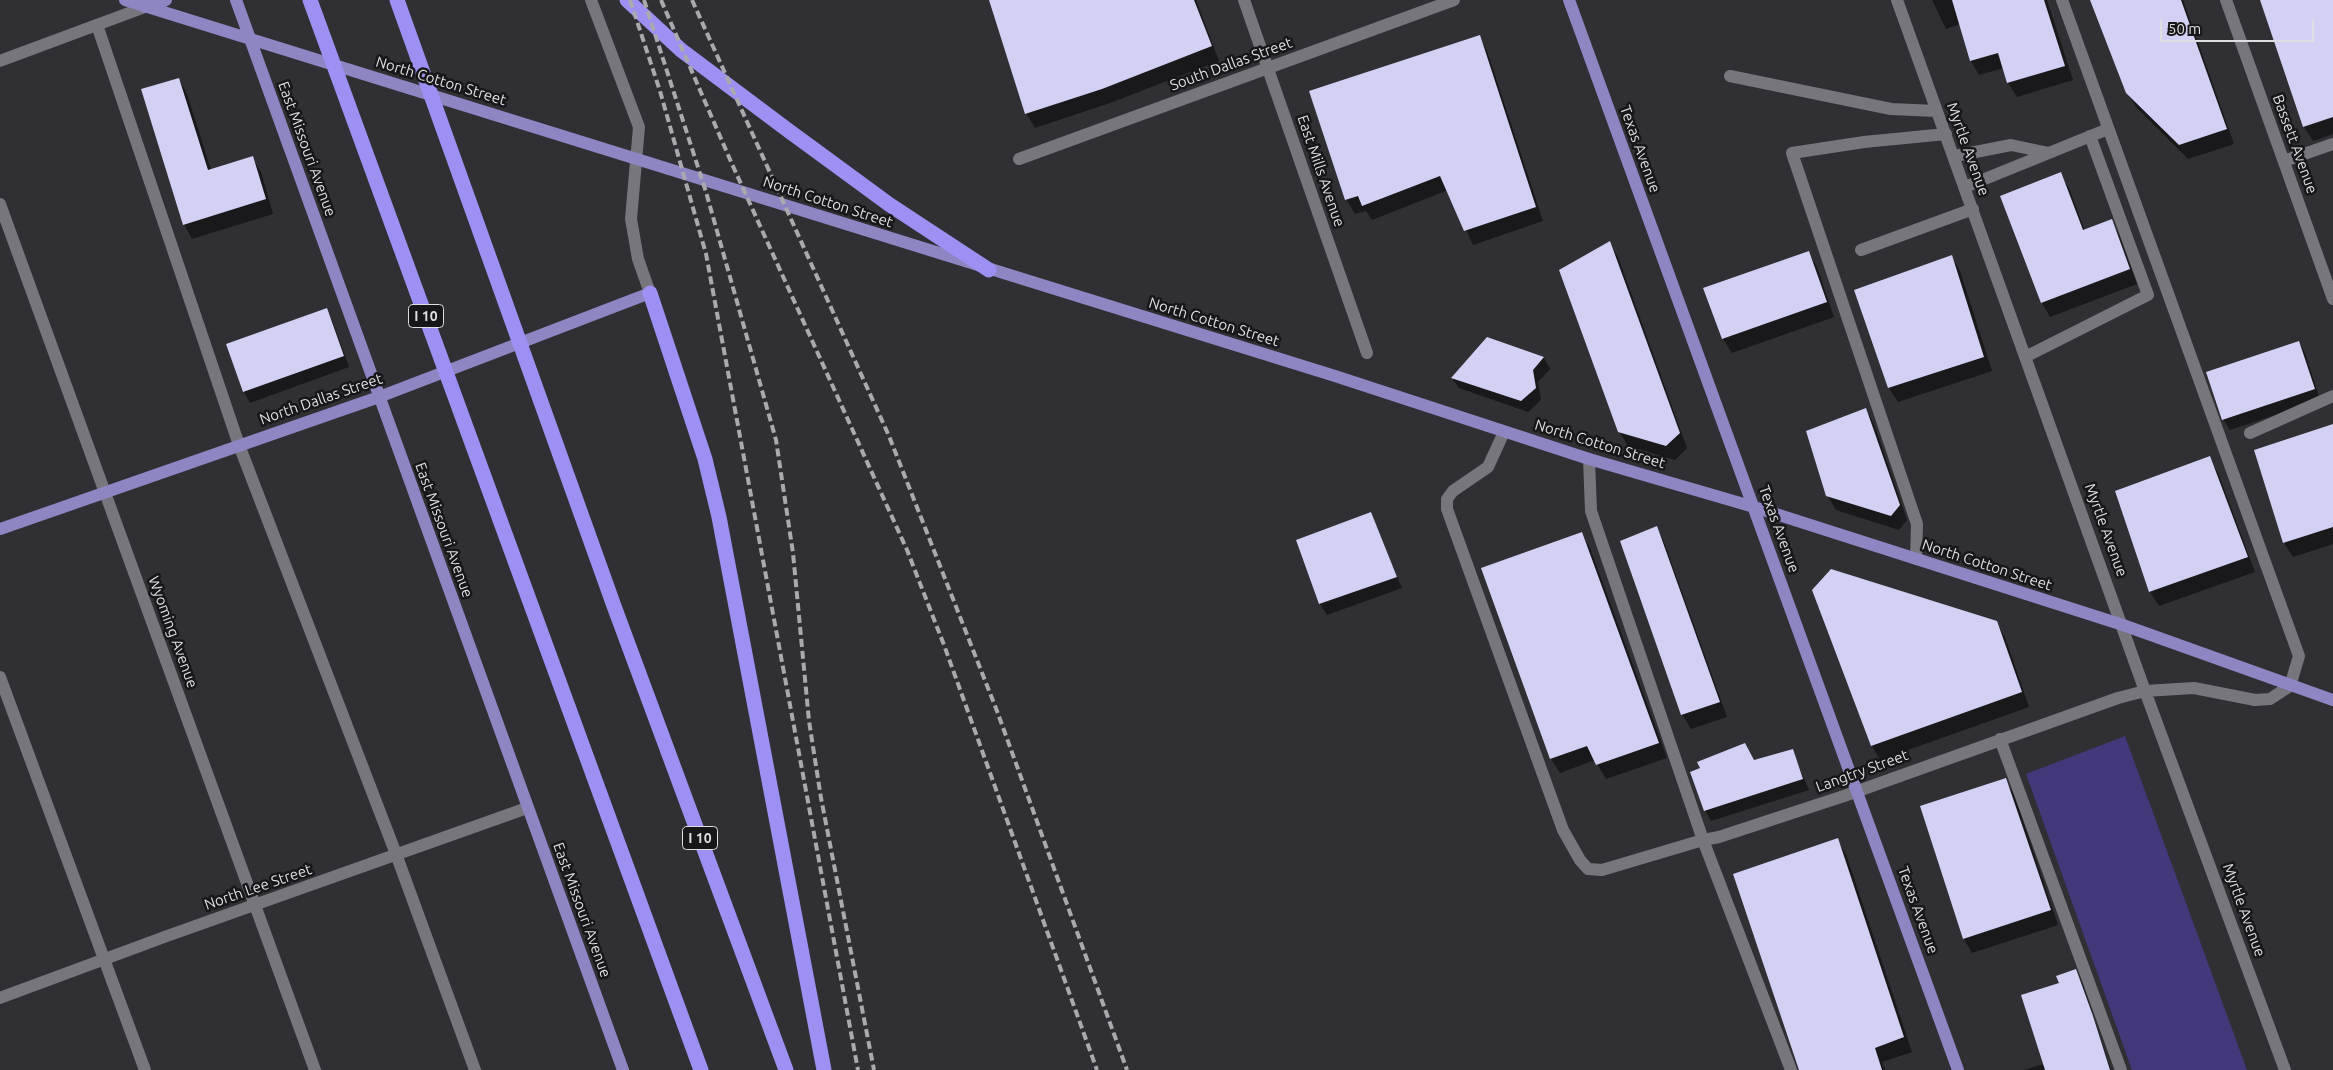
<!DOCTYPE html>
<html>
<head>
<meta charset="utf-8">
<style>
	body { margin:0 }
	#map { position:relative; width:2333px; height:1070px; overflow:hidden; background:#2f2f34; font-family:Ubuntu,sans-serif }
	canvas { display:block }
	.scale { position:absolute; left:2160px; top:20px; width:154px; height:22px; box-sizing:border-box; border:2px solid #dfdfe3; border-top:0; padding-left:6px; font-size:15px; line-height:18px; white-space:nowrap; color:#dfdfe3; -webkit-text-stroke:4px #17171a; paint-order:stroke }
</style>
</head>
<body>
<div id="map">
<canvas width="2333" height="1070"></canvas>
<div class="scale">50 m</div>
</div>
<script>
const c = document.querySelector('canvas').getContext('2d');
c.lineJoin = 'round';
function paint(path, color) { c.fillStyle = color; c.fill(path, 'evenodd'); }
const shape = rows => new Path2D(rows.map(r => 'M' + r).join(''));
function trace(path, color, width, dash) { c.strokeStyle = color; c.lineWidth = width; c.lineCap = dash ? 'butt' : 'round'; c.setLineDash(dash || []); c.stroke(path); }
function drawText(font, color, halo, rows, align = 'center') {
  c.font = font + ' Ubuntu,sans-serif'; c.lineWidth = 5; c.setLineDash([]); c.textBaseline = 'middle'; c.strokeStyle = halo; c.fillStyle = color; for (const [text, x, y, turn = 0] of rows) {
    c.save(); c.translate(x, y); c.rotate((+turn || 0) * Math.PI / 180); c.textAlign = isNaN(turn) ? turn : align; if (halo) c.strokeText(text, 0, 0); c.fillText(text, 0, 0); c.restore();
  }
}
const green = shape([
	[2125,736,2247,1070,2132,1070,2026,774]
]);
const shadow = shape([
	[991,0,1196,0,1219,61,1110,103,1035,128,1026,113],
	[1932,0,2047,0,2073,80,2017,97,2008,83,2004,68,1979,75,1971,61,1960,24,1946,29],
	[2091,0,2183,0,2234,144,2188,159,2136,107,2127,92],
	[2261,0,2333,0,2333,134,2313,141,2304,127],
	[1479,37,1487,51,1543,221,1473,245,1448,190,1372,220,1366,211,1355,214,1346,199],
	[179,79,187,94,211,170,252,157,261,172,273,214,192,239,184,224],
	[2060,174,2069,188,2085,231,2111,220,2119,235,2137,284,2050,317,2042,303,2002,196],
	[1609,243,1618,257,1687,448,1675,460,1628,446,1619,431],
	[1809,253,1817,267,1834,317,1732,353,1723,339,1705,289],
	[1952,257,1960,271,1992,371,1898,402,1889,388,1856,290],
	[326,309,332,320,349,367,250,403,244,392,227,345],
	[1488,338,1544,358,1550,369,1538,382,1541,400,1528,412,1459,388,1452,378],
	[2299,342,2305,353,2320,400,2230,430,2223,419],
	[1866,409,1874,424,1907,520,1899,530,1836,510,1827,495],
	[2333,426,2333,544,2293,557,2284,543,2255,450],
	[2209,458,2218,473,2255,572,2159,606,2150,592,2116,492],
	[1370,514,1402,588,1327,615,1320,604,1298,540],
	[1656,528,1664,542,1727,717,1691,729,1682,714],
	[1582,534,1590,548,1667,758,1606,779,1595,760,1560,773,1551,759],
	[1996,622,2005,637,2029,707,1880,760,1872,746],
	[1792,751,1809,790,1711,821,1705,810,1754,761],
	[2005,780,2014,794,2058,925,1972,953,1964,939,1921,807],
	[1837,840,1846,854,1912,1052,1882,1062,1885,1070,1800,1070],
	[2075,971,2083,985,2111,1070,2024,1070,2044,1064,2060,984]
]);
const building = shape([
	[989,0,1194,0,1212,46,1102,89,1025,114],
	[1952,0,2044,0,2065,66,2007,83,1998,53,1970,61],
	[2090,0,2181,0,2227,129,2179,145,2126,93],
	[2260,0,2333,0,2333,117,2303,127],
	[1480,35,1536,207,1464,231,1440,176,1362,206,1358,196,1345,200,1309,91],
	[179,78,208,170,253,156,266,199,183,225,141,89],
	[2061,172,2083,230,2112,219,2130,269,2041,303,2000,196],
	[1610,241,1680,433,1666,446,1618,432,1559,270],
	[1809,251,1827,302,1722,339,1703,288],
	[1952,255,1984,357,1888,388,1854,290],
	[327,308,344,356,243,392,226,344],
	[1487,337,1544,357,1533,370,1536,388,1521,401,1451,378],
	[2299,341,2315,389,2222,420,2206,372],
	[1866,408,1900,505,1891,516,1826,496,1806,431],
	[2333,424,2333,527,2283,543,2254,450],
	[2210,456,2248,557,2149,592,2115,491],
	[1371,512,1397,577,1319,604,1296,540],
	[1657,526,1720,702,1681,715,1620,541],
	[1582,532,1659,743,1596,765,1587,746,1550,759,1481,568],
	[1831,569,1997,621,2022,692,1871,746,1812,590],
	[1745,743,1754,760,1793,749,1803,779,1704,811,1690,772,1700,768,1697,762],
	[2006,778,2051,910,1963,939,1920,806],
	[1838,838,1904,1037,1875,1048,1882,1070,1799,1070,1733,874],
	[2076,969,2093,1016,2110,1070,2045,1070,2021,995,2059,983,2056,976]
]);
const minor = shape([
	[591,0,639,127,631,219,638,259,650,293],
	[1244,0,1367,353],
	[1897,0,2145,691,2285,1070],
	[2226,0,2333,299],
	[97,25,239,445,396,854,475,1070],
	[0,61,145,7],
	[1730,76,1891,109,1937,111],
	[1955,156,2011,145,2049,153],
	[1019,159,1454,0],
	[2284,161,2333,144],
	[1965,187,2108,129],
	[0,204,315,1070],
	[1861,250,1973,209],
	[2027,356,2148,295,2090,136],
	[1504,432,1488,467,1453,491,1447,499,1447,509,1563,830,1580,860,1588,869,1602,870,1703,840,1719,837,1844,796,2118,698,2145,691,2194,688,2255,700,2270,699,2290,686,2299,656,2062,0],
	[2250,433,2333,396],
	[1589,459,1591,511,1703,840,1791,1070],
	[1916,559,1917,524,1792,153,1864,142,1946,134],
	[0,677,145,1070],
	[2000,739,2121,1070],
	[0,998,167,936,527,808]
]);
const major = shape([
	[125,0,1335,376,1589,459,1754,507,2123,625,2333,700],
	[236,0,623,1070],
	[1569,0,1958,1070],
	[145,7,166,0],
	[0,529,379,397,650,293]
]);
const highway = shape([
	[310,0,701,1070],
	[397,0,614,606,786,1070],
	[627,0,681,50,789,131,890,205,989,270],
	[650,293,705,459,719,517,824,1070]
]);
const rail = shape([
	[630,0,660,91,706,254,858,1070],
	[644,0,706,192,776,440,793,553,809,721,821,798,874,1070],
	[661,0,732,164,907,550,944,645,1097,1070],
	[692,0,889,436,997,711,1127,1070]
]);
const shields = [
	[426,316,35],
	[700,838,35]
];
const shieldNames = [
	["I 10",426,316],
	["I 10",700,838]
];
const streetNames = [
	["South Dallas Street",1231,64,-20],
	["North Cotton Street",441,81,17],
	["Bassett Avenue",2295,144,70],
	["East Missouri Avenue",307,149,70],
	["Texas Avenue",1640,149,70],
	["Myrtle Avenue",1968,149,70],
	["East Mills Avenue",1321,171,71],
	["North Cotton Street",828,202,18],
	["North Cotton Street",1214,322,17],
	["North Dallas Street",321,399,-19],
	["North Cotton Street",1600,444,17],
	["Texas Avenue",1779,529,70],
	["East Missouri Avenue",444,530,70],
	["Myrtle Avenue",2106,530,70],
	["North Cotton Street",1987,565,18],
	["Wyoming Avenue",173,632,70],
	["Langtry Street",1862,771,-20],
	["North Lee Street",258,887,-19],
	["East Missouri Avenue",582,910,70],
	["Texas Avenue",1918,910,70],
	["Myrtle Avenue",2244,910,70]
];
paint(green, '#433879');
paint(shadow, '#0007');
paint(building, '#d3d1f3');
trace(minor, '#76767c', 12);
trace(major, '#8d86c3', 12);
trace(highway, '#9c90f2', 15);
trace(rail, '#aaaaae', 4, [8, 4]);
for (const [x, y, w] of shields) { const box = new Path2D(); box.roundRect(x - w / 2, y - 11.5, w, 23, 4); c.fillStyle = '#17171a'; c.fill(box); trace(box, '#dfdfe3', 1); }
drawText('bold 14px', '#dfdfe3', null, shieldNames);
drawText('15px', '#dfdfe3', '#17171a', streetNames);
</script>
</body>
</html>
